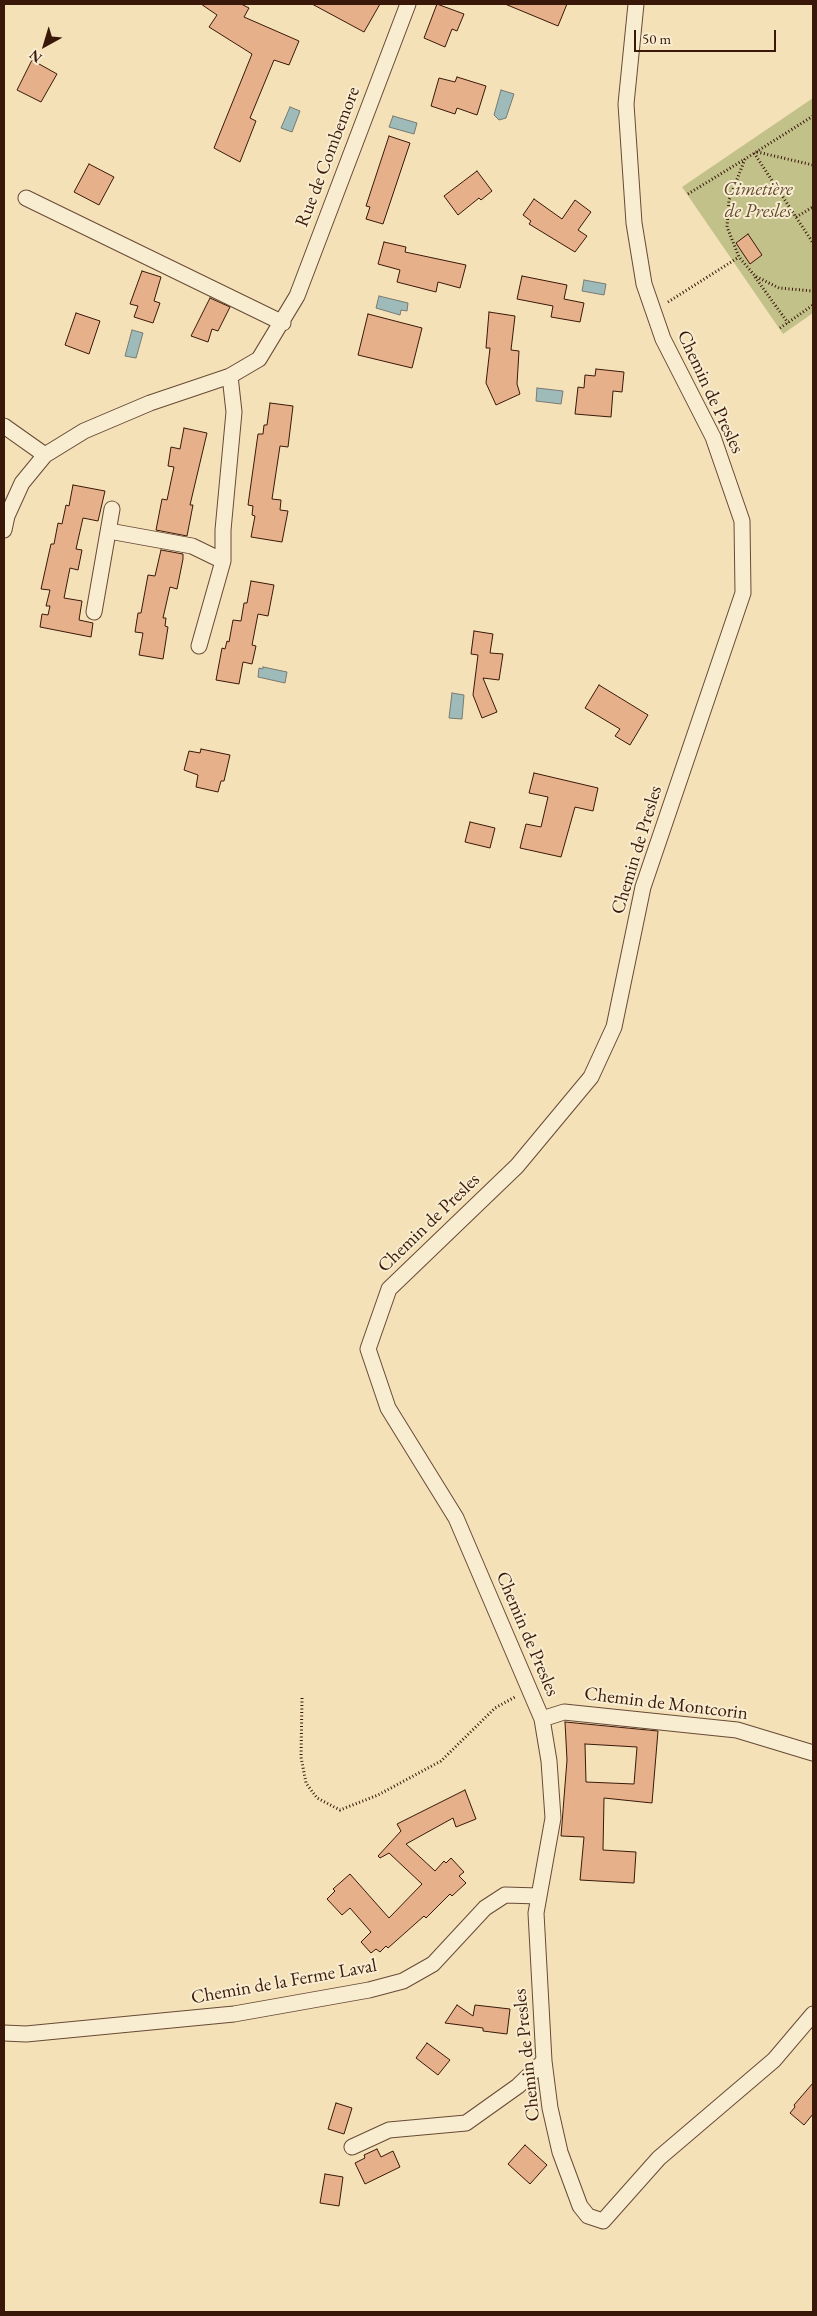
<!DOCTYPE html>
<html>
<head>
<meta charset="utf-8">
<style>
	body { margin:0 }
	#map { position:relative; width:817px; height:2316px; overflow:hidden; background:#f4e1b8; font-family:"EB Garamond",serif }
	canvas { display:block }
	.frame { position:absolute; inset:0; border:5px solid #3a1809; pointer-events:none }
	.north { position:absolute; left:20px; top:20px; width:50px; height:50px; -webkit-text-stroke:4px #f8ecd1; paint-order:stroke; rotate:219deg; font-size:14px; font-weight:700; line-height:20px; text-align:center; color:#3a1809 }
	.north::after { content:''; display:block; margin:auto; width:18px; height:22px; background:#3a1809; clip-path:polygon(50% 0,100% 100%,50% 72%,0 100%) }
	.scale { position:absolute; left:634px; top:30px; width:142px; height:22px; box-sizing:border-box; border:2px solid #3a1809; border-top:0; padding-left:6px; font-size:15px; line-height:18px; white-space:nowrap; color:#3a1809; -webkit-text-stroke:4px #f8ecd1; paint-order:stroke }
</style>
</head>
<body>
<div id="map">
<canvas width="817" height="2316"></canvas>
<div class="frame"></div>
<div class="north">N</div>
<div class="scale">50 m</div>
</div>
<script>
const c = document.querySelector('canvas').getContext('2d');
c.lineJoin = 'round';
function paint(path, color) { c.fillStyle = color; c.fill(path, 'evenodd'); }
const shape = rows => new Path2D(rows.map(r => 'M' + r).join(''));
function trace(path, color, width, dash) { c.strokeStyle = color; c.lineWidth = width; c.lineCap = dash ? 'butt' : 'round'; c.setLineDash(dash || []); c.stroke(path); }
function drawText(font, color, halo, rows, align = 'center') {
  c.font = font + ' "EB Garamond",serif'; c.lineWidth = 4; c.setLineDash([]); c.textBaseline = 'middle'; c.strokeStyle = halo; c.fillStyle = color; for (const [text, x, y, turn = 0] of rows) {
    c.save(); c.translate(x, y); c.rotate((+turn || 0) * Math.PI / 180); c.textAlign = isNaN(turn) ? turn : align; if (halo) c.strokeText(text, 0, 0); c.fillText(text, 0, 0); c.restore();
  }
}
const green = shape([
	[813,98,813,313,783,334,682,187]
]);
const water = shape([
	[501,90,514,94,506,118,499,120,494,115,501,90],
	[290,107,300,111,292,132,281,128,290,107],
	[393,116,417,123,414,134,389,127,393,116],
	[584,280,606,284,604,295,582,291,584,280],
	[379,296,408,303,407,311,401,310,400,315,376,308,379,296],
	[132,330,143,333,136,358,125,356,132,330],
	[537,388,563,391,561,404,536,401,537,388],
	[263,667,287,672,285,683,258,677,259,668,263,669,263,667],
	[452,693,464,695,462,719,449,718,452,693]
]);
const building = shape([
	[201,4,241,4,249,8,244,17,299,41,289,65,274,60,250,118,256,121,240,162,214,148,252,54,209,27,217,15,201,4],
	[312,4,380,4,364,32,312,4],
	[437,4,464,14,457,31,452,29,445,47,424,38,437,4],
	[505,4,567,4,558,26,505,4],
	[32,60,57,74,41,102,17,90,32,60],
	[457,77,486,86,477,115,457,108,455,114,431,106,439,78,455,82,457,77],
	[389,136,410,143,383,224,366,219,370,207,366,206,389,136],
	[89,164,114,177,99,205,74,192,89,164],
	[477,171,492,191,481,200,479,198,458,215,444,196,477,171],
	[534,199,562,219,575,200,591,212,578,230,587,236,575,252,529,224,531,221,523,215,534,199],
	[748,234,762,255,750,264,736,243,748,234],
	[384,242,406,247,405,252,466,265,460,288,438,282,436,292,397,282,400,270,378,264,384,242],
	[142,271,161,277,154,301,160,303,153,323,134,317,138,306,130,304,142,271],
	[522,276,567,285,564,299,584,303,580,322,551,317,553,306,517,299,522,276],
	[210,298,230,307,218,331,212,329,208,342,191,336,210,298],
	[489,312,515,316,511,350,519,351,517,384,520,394,496,405,486,383,490,348,486,348,489,312],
	[76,313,100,321,89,354,65,345,76,313],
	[368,314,422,328,412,368,358,355,368,314],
	[596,369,624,372,622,392,613,391,611,417,575,414,578,387,584,388,585,375,595,376,596,369],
	[270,403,293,406,288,447,280,446,272,499,281,500,280,510,288,511,282,542,251,537,255,516,252,515,253,506,248,505,258,434,263,434,264,425,267,425,270,403],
	[184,428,207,433,190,505,193,505,187,536,156,530,162,499,167,500,174,467,168,466,171,447,180,449,184,428],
	[73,485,105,491,98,521,83,518,76,549,82,550,78,570,70,568,64,598,82,601,79,620,93,623,91,637,40,627,42,614,48,615,50,606,46,606,50,590,41,589,51,544,54,544,58,523,62,524,66,505,69,506,73,485],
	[161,550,183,554,183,559,177,589,170,587,163,618,166,618,165,626,168,627,163,659,139,655,143,633,135,632,138,613,141,613,148,575,155,576,161,550],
	[251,581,274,585,268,616,258,614,252,645,256,646,252,664,243,662,239,684,216,680,222,648,225,649,227,641,229,642,233,620,241,621,244,603,247,603,251,581],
	[474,631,493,634,490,653,503,654,499,680,483,678,497,712,482,718,473,695,478,655,471,654,474,631],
	[599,685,648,715,630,745,615,736,620,729,585,708,599,685],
	[201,749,230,755,224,781,221,781,218,792,196,787,198,775,184,770,189,751,200,753,201,749],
	[534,773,598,788,593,811,575,807,561,857,520,848,526,824,541,827,548,797,529,793,534,773],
	[470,822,495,828,490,848,465,842,470,822],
	[565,1722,658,1731,652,1803,604,1798,603,1850,636,1852,634,1883,580,1880,584,1837,561,1836,567,1760,565,1722],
	[585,1744,637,1747,634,1784,586,1782,585,1744],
	[465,1790,476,1819,456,1827,453,1818,406,1844,435,1871,444,1861,446,1863,451,1858,464,1872,459,1876,466,1883,452,1896,450,1894,426,1918,424,1916,388,1948,386,1946,380,1952,376,1949,371,1953,361,1942,371,1932,350,1908,342,1915,327,1899,335,1891,333,1889,350,1874,389,1918,422,1884,389,1853,380,1858,378,1856,401,1831,397,1824,465,1790],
	[457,2005,473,2016,475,2005,510,2009,507,2034,483,2031,483,2028,445,2023,457,2005],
	[427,2043,450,2060,438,2075,416,2058,427,2043],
	[813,2083,813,2114,804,2125,790,2113,795,2107,794,2105,813,2083],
	[336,2103,352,2108,344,2134,328,2129,336,2103],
	[525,2145,547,2165,530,2184,508,2164,525,2145],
	[377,2149,381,2157,393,2151,400,2167,365,2184,355,2163,365,2158,364,2155,377,2149],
	[325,2174,343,2177,339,2206,320,2203,325,2174]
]);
const path = shape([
	[813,116,745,159,729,200,727,227,739,257,755,276,779,288,813,291],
	[757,152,813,165],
	[754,153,813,243],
	[688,194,745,159],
	[796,217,813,207],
	[755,277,788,323],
	[668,302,739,257],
	[780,328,813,305],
	[302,1698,301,1757,306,1783,317,1798,340,1810,378,1795,441,1761,495,1708,515,1697]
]);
const street = shape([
	[636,4,626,104,634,223,644,284,663,339,713,437,742,521,743,593,643,887,614,1027,591,1077,517,1166,389,1289,368,1349,388,1408,456,1518,542,1719,549,1761,553,1818,536,1913,544,2061,550,2108,560,2152,580,2206,588,2216,603,2221,659,2158,774,2060,813,2014],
	[26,198,283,323],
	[4,426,45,455],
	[4,530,7,516,22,483,45,455,84,431,150,403,230,376,259,359,297,296,408,4],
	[109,531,192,546,223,561],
	[94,612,112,509],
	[199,646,223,561,223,530,234,412,230,376],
	[542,1719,564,1712,737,1730,813,1753],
	[4,2033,26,2034,234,2014,369,1990,403,1981,433,1964,485,1908,505,1895,539,1896],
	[352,2147,389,2130,466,2123,518,2086,544,2061]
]);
const streetNames = [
	["Rue de Combemore",328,157,-69],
	["Chemin de Presles",710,392,65],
	["Chemin de Presles",637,850,-73],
	["Chemin de Presles",429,1223,-44],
	["Chemin de Presles",527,1634,67],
	["Chemin de Montcorin",666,1704,7],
	["Chemin de la Ferme Laval",284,1982,-10],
	["Chemin de Presles",527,2055,-96]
];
const parkNames = [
	["Cimetière",758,190],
	["de Presles",758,212]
];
paint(green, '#c2c18a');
paint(water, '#9fbbb9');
trace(water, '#777a73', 1);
paint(building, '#e5b08a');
trace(building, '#3a1809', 1);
trace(street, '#684a35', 17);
trace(path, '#3a1809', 3, [1, 2.5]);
trace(street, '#f8ecd1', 15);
drawText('19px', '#3a1809', '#f8ecd1', streetNames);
drawText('italic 19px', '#634b30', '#f8ecd1', parkNames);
</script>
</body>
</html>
